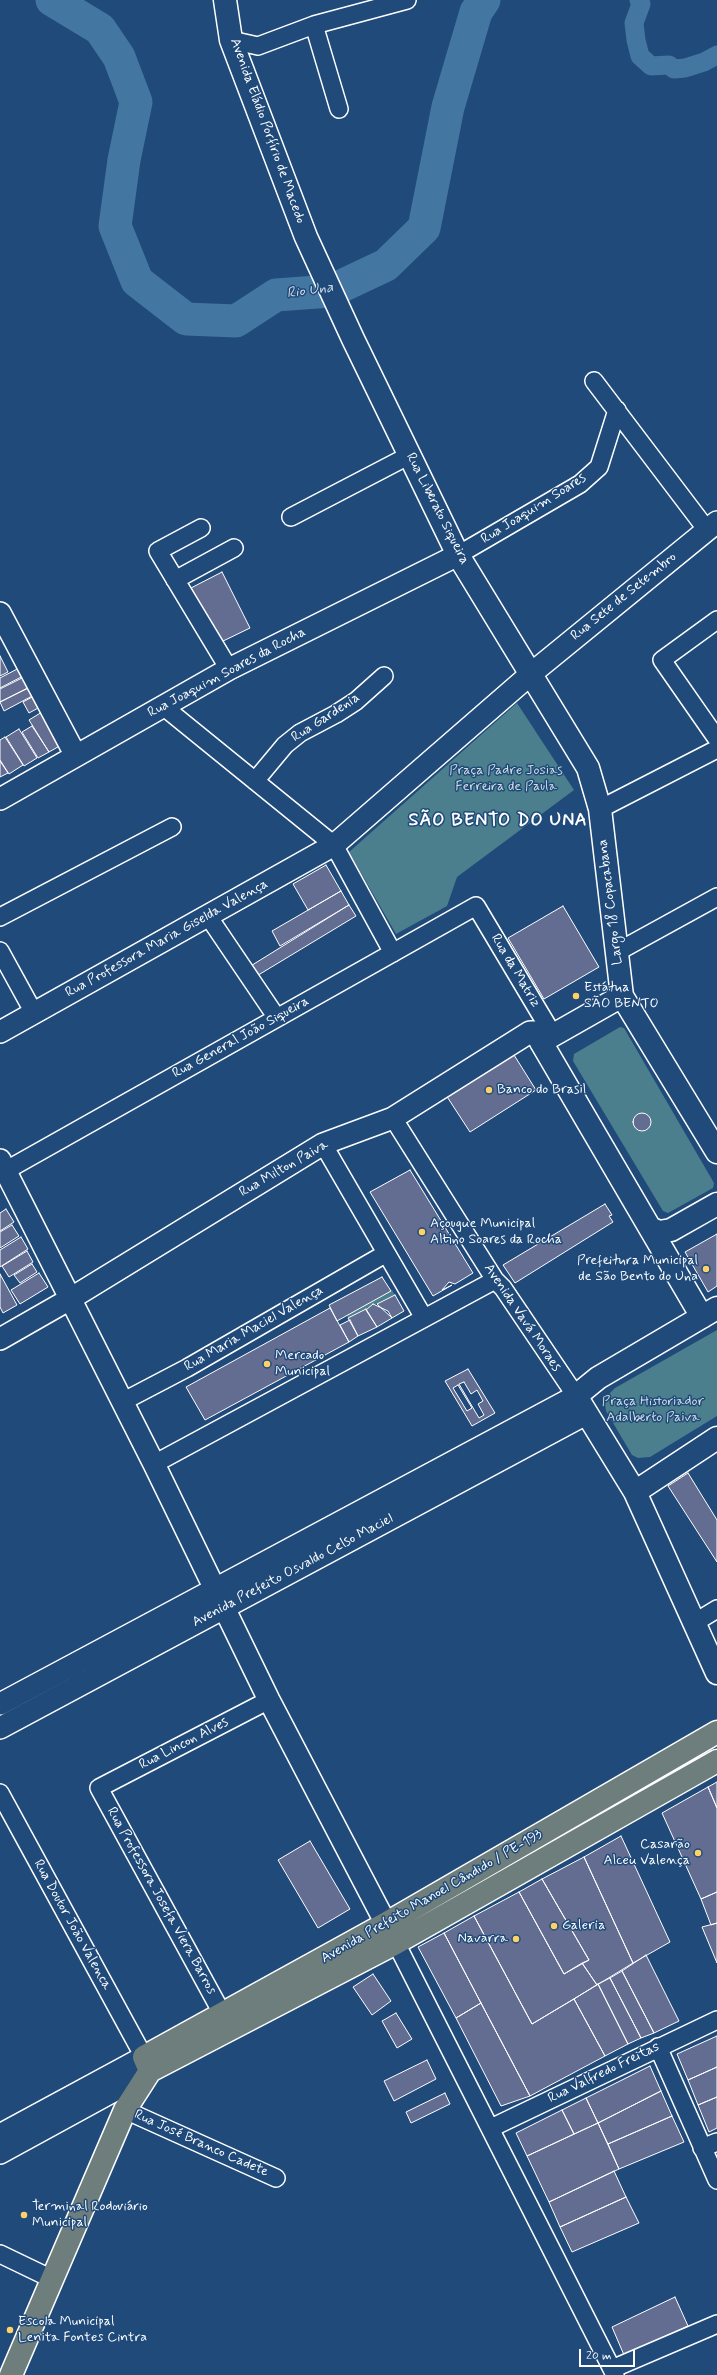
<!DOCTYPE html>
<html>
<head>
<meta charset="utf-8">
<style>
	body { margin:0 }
	#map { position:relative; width:717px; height:2375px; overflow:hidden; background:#1f4a7a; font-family:Mynerve,sans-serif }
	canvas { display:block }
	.scale { position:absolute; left:579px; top:2349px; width:56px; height:18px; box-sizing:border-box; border:2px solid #fff; border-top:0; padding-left:5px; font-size:12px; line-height:14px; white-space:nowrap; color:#fff; -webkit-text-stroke:3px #1f4a7a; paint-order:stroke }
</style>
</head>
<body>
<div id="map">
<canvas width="717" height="2375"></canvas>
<div class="scale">20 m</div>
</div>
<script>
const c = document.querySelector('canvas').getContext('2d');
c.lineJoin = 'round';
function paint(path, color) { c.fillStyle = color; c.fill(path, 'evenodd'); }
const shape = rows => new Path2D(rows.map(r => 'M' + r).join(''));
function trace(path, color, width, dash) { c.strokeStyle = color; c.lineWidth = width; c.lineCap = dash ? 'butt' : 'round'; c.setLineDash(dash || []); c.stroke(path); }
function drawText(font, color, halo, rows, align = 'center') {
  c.font = font + ' Mynerve,sans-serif'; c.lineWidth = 3; c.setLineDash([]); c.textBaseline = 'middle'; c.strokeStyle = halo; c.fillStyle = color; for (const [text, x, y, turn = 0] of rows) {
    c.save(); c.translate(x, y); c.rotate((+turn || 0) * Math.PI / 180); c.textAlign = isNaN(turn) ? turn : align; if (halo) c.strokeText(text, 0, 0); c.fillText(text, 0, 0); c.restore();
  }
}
const green = shape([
	[517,703,574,790,457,877,447,906,396,934,349,852],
	[620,1027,624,1028,714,1183,713,1188,668,1213,663,1211,573,1061,574,1054],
	[392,1290,395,1295,348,1318,347,1315],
	[717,1330,717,1416,650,1457,638,1458,632,1455,606,1411,605,1404,608,1395,615,1388]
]);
const canal = shape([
	[639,0,641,4,634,23,636,40,640,56,651,66,669,65,674,69,685,68,704,62,717,55]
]);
const river = shape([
	[52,0,100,29,119,57,136,102,124,160,115,226,137,281,186,319,236,321,276,295,331,291,386,265,424,228,448,107,476,12,484,0]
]);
const building = shape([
	[222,572,250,628,219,643,191,588,222,572],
	[0,656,8,672,0,676,0,656],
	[21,667,25,675,0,688,0,678,21,667],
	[24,677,30,687,0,702,0,689,24,677],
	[30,687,34,695,4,711,0,702,30,687],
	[34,696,40,707,29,713,23,702,34,696],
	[42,712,63,744,49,752,29,720,42,712],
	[32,726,49,752,38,758,22,732,32,726],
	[19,729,37,758,24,766,6,737,19,729],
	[5,737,23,765,9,774,0,760,0,740,5,737],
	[0,761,8,773,0,777,0,761],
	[326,865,341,891,308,910,293,884,326,865],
	[341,891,349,905,280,946,272,931,341,891],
	[349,905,356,916,255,977,249,967,349,905],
	[563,906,599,967,544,999,508,938,563,906],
	[509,1047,536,1090,470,1132,442,1089,509,1047],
	'633 1122a9 9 0 1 1 18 0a9 9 0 1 1-18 0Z',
	[410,1170,473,1273,455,1284,449,1282,442,1290,452,1285,433,1296,370,1192,410,1170],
	[605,1204,612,1215,609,1216,613,1222,515,1283,503,1265,605,1204],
	[6,1209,14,1222,0,1231,0,1213,6,1209],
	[12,1225,19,1236,0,1248,0,1232,12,1225],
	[717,1234,717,1286,708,1292,685,1252,717,1234],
	[21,1237,28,1249,0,1267,0,1250,21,1237],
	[27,1251,33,1262,9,1277,2,1266,27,1251],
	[32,1264,37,1272,20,1283,14,1275,32,1264],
	[39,1273,48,1287,20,1304,11,1290,39,1273],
	[0,1274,17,1305,3,1313,0,1307,0,1274],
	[382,1277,391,1291,337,1321,329,1305,382,1277],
	[395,1295,404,1311,392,1318,377,1304,395,1295],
	[373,1304,388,1311,392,1318,377,1327,366,1310,373,1304],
	[330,1308,349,1342,205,1420,186,1387,330,1308],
	[366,1309,377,1327,358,1336,348,1318,366,1309],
	[350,1320,358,1336,349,1342,340,1325,350,1320],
	[468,1369,495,1413,472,1426,445,1381,468,1369],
	[464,1382,471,1394,477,1390,483,1401,478,1404,484,1415,479,1418,459,1384,464,1382],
	[458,1385,472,1408,467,1411,453,1388,458,1385],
	[688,1473,717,1520,717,1562,668,1486,688,1473],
	[717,1782,717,1808,708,1787,717,1782],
	[708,1787,717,1808,717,1892,701,1899,662,1813,708,1787],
	[621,1836,670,1942,633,1963,584,1857,621,1836],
	[310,1841,350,1909,318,1928,278,1860,310,1841],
	[584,1857,633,1963,597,1985,582,1963,589,1960,542,1879,584,1857],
	[542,1879,589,1960,564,1974,519,1892,542,1879],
	[519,1892,564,1974,582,1963,597,1985,532,2024,474,1916,519,1892],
	[717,1892,717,1923,711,1925,701,1899,717,1892],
	[474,1916,532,2024,574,1999,605,2056,530,2096,444,1933,474,1916],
	[717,1923,717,1963,702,1927,717,1923],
	[444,1933,481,2003,456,2018,418,1947,444,1933],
	[646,1955,679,2021,654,2033,622,1971,646,1955],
	[622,1971,654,2033,641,2038,610,1978,622,1971],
	[373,1974,391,2001,372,2015,353,1987,373,1974],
	[610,1978,641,2038,628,2044,598,1984,610,1978],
	[598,1984,628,2044,605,2056,574,1999,598,1984],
	[481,2003,530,2096,501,2106,456,2018,481,2003],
	[396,2013,412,2039,397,2048,382,2021,396,2013],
	[717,2036,717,2067,688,2080,677,2054,717,2036],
	[427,2060,436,2079,394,2101,384,2081,427,2060],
	[650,2066,661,2091,598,2123,586,2098,650,2066],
	[717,2067,717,2097,698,2105,688,2080,717,2067],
	[661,2091,672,2116,608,2144,598,2123,661,2091],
	[445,2093,450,2104,411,2123,406,2112,445,2093],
	[717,2097,717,2128,709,2132,698,2105,717,2097],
	[586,2098,598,2123,574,2134,562,2110,586,2098],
	[562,2110,574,2134,527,2156,516,2133,562,2110],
	[672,2116,684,2142,619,2169,608,2144,672,2116],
	[598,2123,619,2169,549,2202,527,2156,598,2123],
	[614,2171,626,2197,560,2227,549,2202,614,2171],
	[626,2197,639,2223,572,2252,560,2227,626,2197],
	[675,2297,688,2326,624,2355,612,2327,675,2297]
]);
const minor = shape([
	[314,25,339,109],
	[231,40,258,46,314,25,407,0],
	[594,381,707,530],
	[291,517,410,455],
	[201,528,158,551,229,669],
	[458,555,580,484,599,467,617,410],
	[175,580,234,548],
	[717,620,662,660,717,739],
	[164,707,334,845,393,953],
	[255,781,285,745,300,733,336,714,356,701,384,676],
	[600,809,717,749],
	[208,916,277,1018],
	[0,917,172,827],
	[0,951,34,1013],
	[617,952,717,897],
	[393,1118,495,1280,503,1288,576,1396],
	[323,1144,424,1318],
	[5,1171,476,906,553,1035],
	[122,1402,187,1368,385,1254],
	[154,1464,495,1280],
	[694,1623,717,1609],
	[0,1793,144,2057],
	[396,1943,615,2375],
	[223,2015,99,1788,269,1700],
	[658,2047,717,2180],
	[125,2110,276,2178],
	[491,2128,717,2020],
	[702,2148,717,2142],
	[0,2254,52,2279],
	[612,2369,717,2324]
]);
const tertiary = shape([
	[0,613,76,756],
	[0,799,229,669,458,555],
	[0,1032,334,845,532,673,717,522],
	[0,1160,154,1464,269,1700,394,1939],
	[0,1339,70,1299,323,1144,393,1118,530,1032,535,1032,541,1042],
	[0,1704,576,1396],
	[0,1728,586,1414],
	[0,2135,144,2057],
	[0,2153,150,2071]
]);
const secondary = shape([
	[225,0,231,40,306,237,353,339,458,555,588,768,600,809,622,996,717,1152],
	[622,996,541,1042,702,1317],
	[650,1228,659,1232,671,1230,717,1204],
	[717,1308,598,1378,576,1396,635,1492,717,1673],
	[635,1492,717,1438]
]);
const primary = shape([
	[150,2071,396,1943,717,1761],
	[11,2375,125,2110,150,2071,144,2057,387,1923,717,1732]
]);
const markers = [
	[576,996,4,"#ffd166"],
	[489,1090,4,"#ffd166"],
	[422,1232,4,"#ffd166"],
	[706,1269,4,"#ffd166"],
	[267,1364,4,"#ffd166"],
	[698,1853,4,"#ffd166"],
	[554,1926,4,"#ffd166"],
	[516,1939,4,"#ffd166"],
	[24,2215,4,"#ffd166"],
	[10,2330,4,"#ffd166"]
];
const streetNames = [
	["Avenida Eládio Porfírio de Macedo",267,131,70],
	["Rua Liberato Siqueira",437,509,63],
	["Rua Joaquim Soares",534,509,-32],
	["Rua Sete de Setembro",624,597,-39],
	["Rua Joaquim Soares da Rocha",227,673,-28],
	["Rua Gardenia",326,718,-33],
	["Largo 18 Copacabana",611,902,-97],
	["Rua Professora Maria Giselda Valença",167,939,-29],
	["Rua da Matriz",515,971,59],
	["Rua General João Siqueira",241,1038,-29],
	["Rua Milton Paiva",284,1169,-30],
	["Avenida Vavá Moraes",522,1318,56],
	["Rua Maria Maciel Valença",254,1329,-30],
	["Avenida Prefeito Osvaldo Celso Maciel",293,1571,-28],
	["Rua Lincon Alves",184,1744,-27],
	["Avenida Prefeito Manoel Cândido / PE-193",432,1897,-30],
	["Rua Professora Josefa Viera Barros",161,1901,61],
	["Rua Doutor João Valenca",72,1925,61],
	["Rua Valfredo Freitas",604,2073,-26],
	["Rua José Branco Cadete",201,2144,24]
];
const parkNames = [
	["Praça Padre Josias",506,771],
	["Ferreira de Paula",506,787],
	["Praça Historiador",653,1402],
	["Adalberto Paiva",653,1418]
];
const poiNames = [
	["Estátua",584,988],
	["SÃO BENTO",584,1004],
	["Banco do Brasil",497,1090],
	["Açougue Municipal",430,1224],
	["Altino Soares da Rocha",430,1240],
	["Prefeitura Municipal",698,1261,"right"],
	["de São Bento do Una",698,1277,"right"],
	["Mercado",275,1356],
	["Municipal",275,1372],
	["Casarão",690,1845,"right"],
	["Alceu Valença",690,1861,"right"],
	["Galeria",562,1926],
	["Navarra",508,1939,"right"],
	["Terminal Rodoviário",32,2207],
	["Municipal",32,2223],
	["Escola Municipal",18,2322],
	["Lenita Fontes Cintra",18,2338]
];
const waterNames = [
	["Rio Una",310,291,-8]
];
const districtNames = [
	["SÃO BENTO DO UNA",498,821]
];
paint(green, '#4b7f8d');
trace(canal, '#4376a0', 19);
trace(river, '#4376a0', 33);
paint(building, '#636c91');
trace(building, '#fff', 1);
trace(minor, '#fff', 20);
trace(tertiary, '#fff', 24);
trace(secondary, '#fff', 25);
trace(primary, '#fff', 25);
trace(minor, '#1f4a7a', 17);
trace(tertiary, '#1f4a7a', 21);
trace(secondary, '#1f4a7a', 22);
trace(primary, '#6d7e7c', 22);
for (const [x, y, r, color] of markers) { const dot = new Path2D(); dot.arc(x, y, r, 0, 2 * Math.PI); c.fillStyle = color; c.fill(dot); trace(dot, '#1f4a7a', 1.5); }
drawText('14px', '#fff', '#1f4a7a', streetNames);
drawText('14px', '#d2dfe2', '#1f4a7a', parkNames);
drawText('14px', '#fff', '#1f4a7a', poiNames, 'left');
drawText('italic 15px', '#d0dde7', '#1f4a7a', waterNames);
c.letterSpacing = '1px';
drawText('bold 18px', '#fff', '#1f4a7a', districtNames);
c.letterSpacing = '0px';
</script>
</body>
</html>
